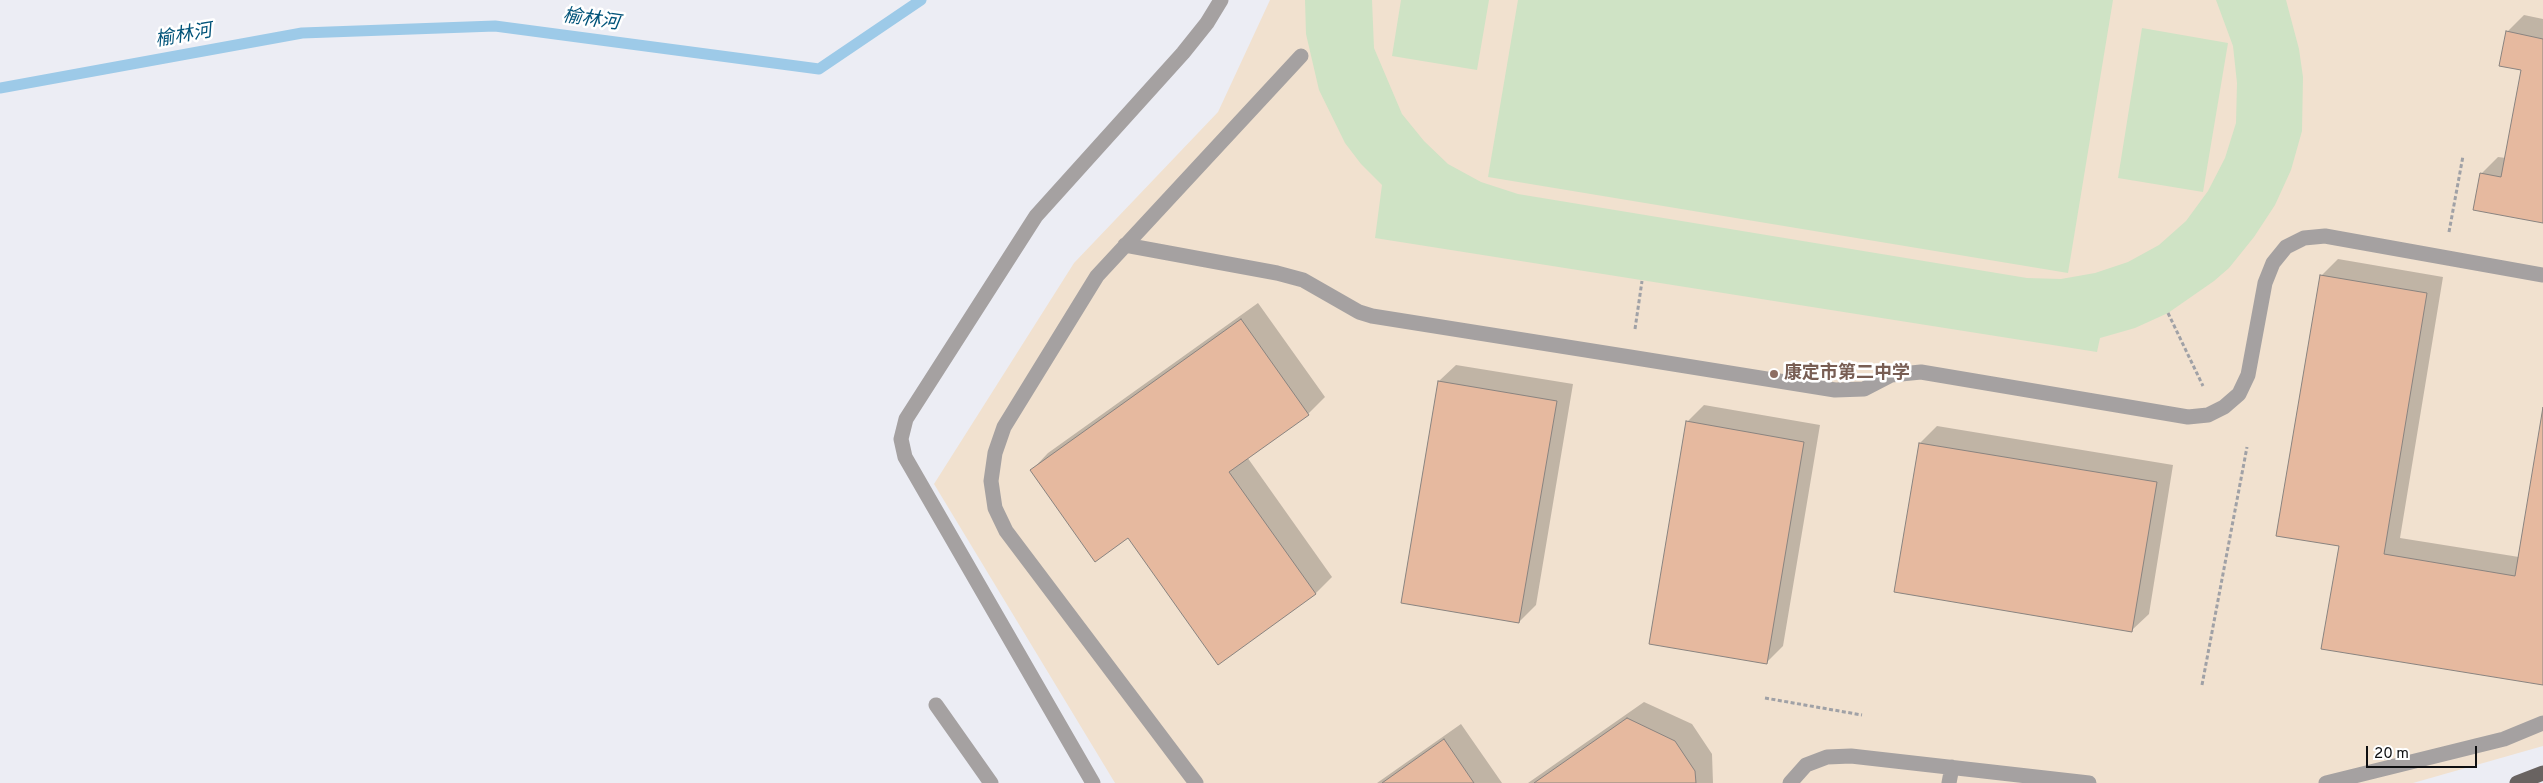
<!DOCTYPE html>
<html>
<head>
<meta charset="utf-8">
<style>
	body { margin:0 }
	#map { position:relative; width:2543px; height:783px; overflow:hidden; background:#ecedf4; font-family:Overpass,sans-serif }
	canvas { display:block }
	.scale { position:absolute; left:2366px; top:746px; width:111px; height:22px; box-sizing:border-box; border:2px solid #0e0f11; border-top:0; padding-left:6px; font-size:15px; line-height:18px; white-space:nowrap; color:#0e0f11; -webkit-text-stroke:4px #fff; paint-order:stroke }
</style>
</head>
<body>
<div id="map">
<canvas width="2543" height="783"></canvas>
<div class="scale">20 m</div>
</div>
<script>
const c = document.querySelector('canvas').getContext('2d');
c.lineJoin = 'round';
function paint(path, color) { c.fillStyle = color; c.fill(path, 'evenodd'); }
const shape = rows => new Path2D(rows.map(r => 'M' + r).join(''));
function trace(path, color, width, dash) { c.strokeStyle = color; c.lineWidth = width; c.lineCap = dash ? 'butt' : 'round'; c.setLineDash(dash || []); c.stroke(path); }
function drawText(font, color, halo, rows, align = 'center') {
  c.font = font + ' Overpass,"Noto Sans SC",sans-serif'; c.lineWidth = 5; c.setLineDash([]); c.textBaseline = 'middle'; c.strokeStyle = halo; c.fillStyle = color; for (const [text, x, y, turn = 0] of rows) {
    c.save(); c.translate(x, y); c.rotate((+turn || 0) * Math.PI / 180); c.textAlign = isNaN(turn) ? turn : align; if (halo) c.strokeText(text, 0, 0); c.fillText(text, 0, 0); c.restore();
  }
}
const education = shape([
	[1270,0,2543,0,2543,746,2413,783,1115,783,934,484,1074,263,1218,112]
]);
const green = shape([
	[1305,0,1372,0,1374,48,1402,114,1424,141,1448,164,1481,182,1518,194,2027,278,2061,279,2095,273,2128,262,2159,245,2186,221,2208,191,2225,158,2236,123,2237,83,2233,46,2216,0,2286,0,2299,49,2303,77,2302,131,2291,170,2275,205,2254,237,2229,268,2214,281,2168,313,2135,328,2100,338,2097,352,1375,238,1382,185,1361,164,1345,143,1319,90,1306,34],
	[1401,0,1489,0,1477,70,1392,56],
	[1518,0,2113,0,2068,273,1488,177],
	[2142,28,2228,43,2203,192,2118,178]
]);
const shadow = shape([
	[2524,15,2543,19,2543,222,2481,174,2498,157,2506,158,2522,69,2507,32],
	[2338,259,2443,277,2400,538,2519,557,2543,414,2543,684,2340,545,2321,276],
	[1258,303,1325,397,1308,414,1247,457,1332,577,1315,594,1129,537,1032,470,1048,453],
	[1456,365,1573,384,1536,605,1519,622,1439,381],
	[1704,405,1820,425,1783,646,1766,663,1687,422],
	[1937,426,2173,465,2149,614,2132,630,1920,443],
	[1644,702,1692,724,1712,754,1713,783,1528,783],
	[1461,724,1502,783,1377,783]
]);
const stream = shape([
	[0,88,302,33,495,26,819,69,921,0]
]);
const building = shape([
	[2506,31,2543,39,2543,223,2473,210,2480,173,2501,177,2521,70,2499,66,2506,31],
	[2320,275,2427,293,2384,554,2515,576,2543,407,2543,685,2321,649,2339,546,2276,536,2320,275],
	[1241,319,1309,415,1229,472,1316,594,1218,665,1128,538,1095,562,1030,470,1241,319],
	[1438,381,1557,401,1519,623,1401,603,1438,381],
	[1686,421,1804,442,1767,664,1649,644,1686,421],
	[1919,443,2157,482,2132,632,1894,592,1919,443],
	[1627,718,1675,741,1695,771,1696,783,1534,783,1627,718],
	[1444,739,1474,783,1382,783,1444,739]
]);
const path = shape([
	[2449,232,2463,156],
	[2168,313,2203,386],
	[1635,329,1642,281],
	[2202,685,2247,447],
	[1765,698,1862,715]
]);
const lane = shape([
	[1125,245,1277,273,1303,280,1359,312,1372,316,1630,357,1835,390,1864,389,1891,375,1921,372,2188,417,2208,415,2224,407,2239,394,2248,375,2265,283,2273,263,2286,247,2304,238,2325,236,2543,275],
	[936,705,991,783],
	[1196,783,1006,531,995,508,991,481,995,453,1004,427,1097,276,1301,56],
	[1790,783,1806,765,1827,757,1851,756,2089,783],
	[1949,783,1952,767],
	[2326,783,2504,739,2543,723]
]);
const street = shape([
	[1093,783,905,457,901,439,906,419,1036,216,1183,53,1207,23,1221,0]
]);
const primary = shape([
	[2517,783,2543,773]
]);
const markers = [
	[1774,374,5,"#8d6e63"]
];
const educationNames = [
	["康定市第二中学",1784,374]
];
const waterNames = [
	["榆林河",591,21,8],
	["榆林河",184,37,-10]
];
paint(education, '#f1e1cf');
paint(green, '#cfe3c5');
paint(shadow, '#0003');
trace(stream, '#9dcae8', 11);
paint(building, '#e6b99f');
trace(building, '#8a8480', 1);
trace(path, '#a0a1a6', 3, [4, 2.5]);
trace(lane, '#a5a1a1', 15);
trace(street, '#a5a1a1', 15);
trace(primary, '#696361', 15);
for (const [x, y, r, color] of markers) { const dot = new Path2D(); dot.arc(x, y, r, 0, 2 * Math.PI); c.fillStyle = color; c.fill(dot); trace(dot, '#fff', 2); }
drawText('bold 18px', '#785e54', '#fff', educationNames, 'left');
drawText('italic 19px', '#005379', '#fff', waterNames);
</script>
</body>
</html>
